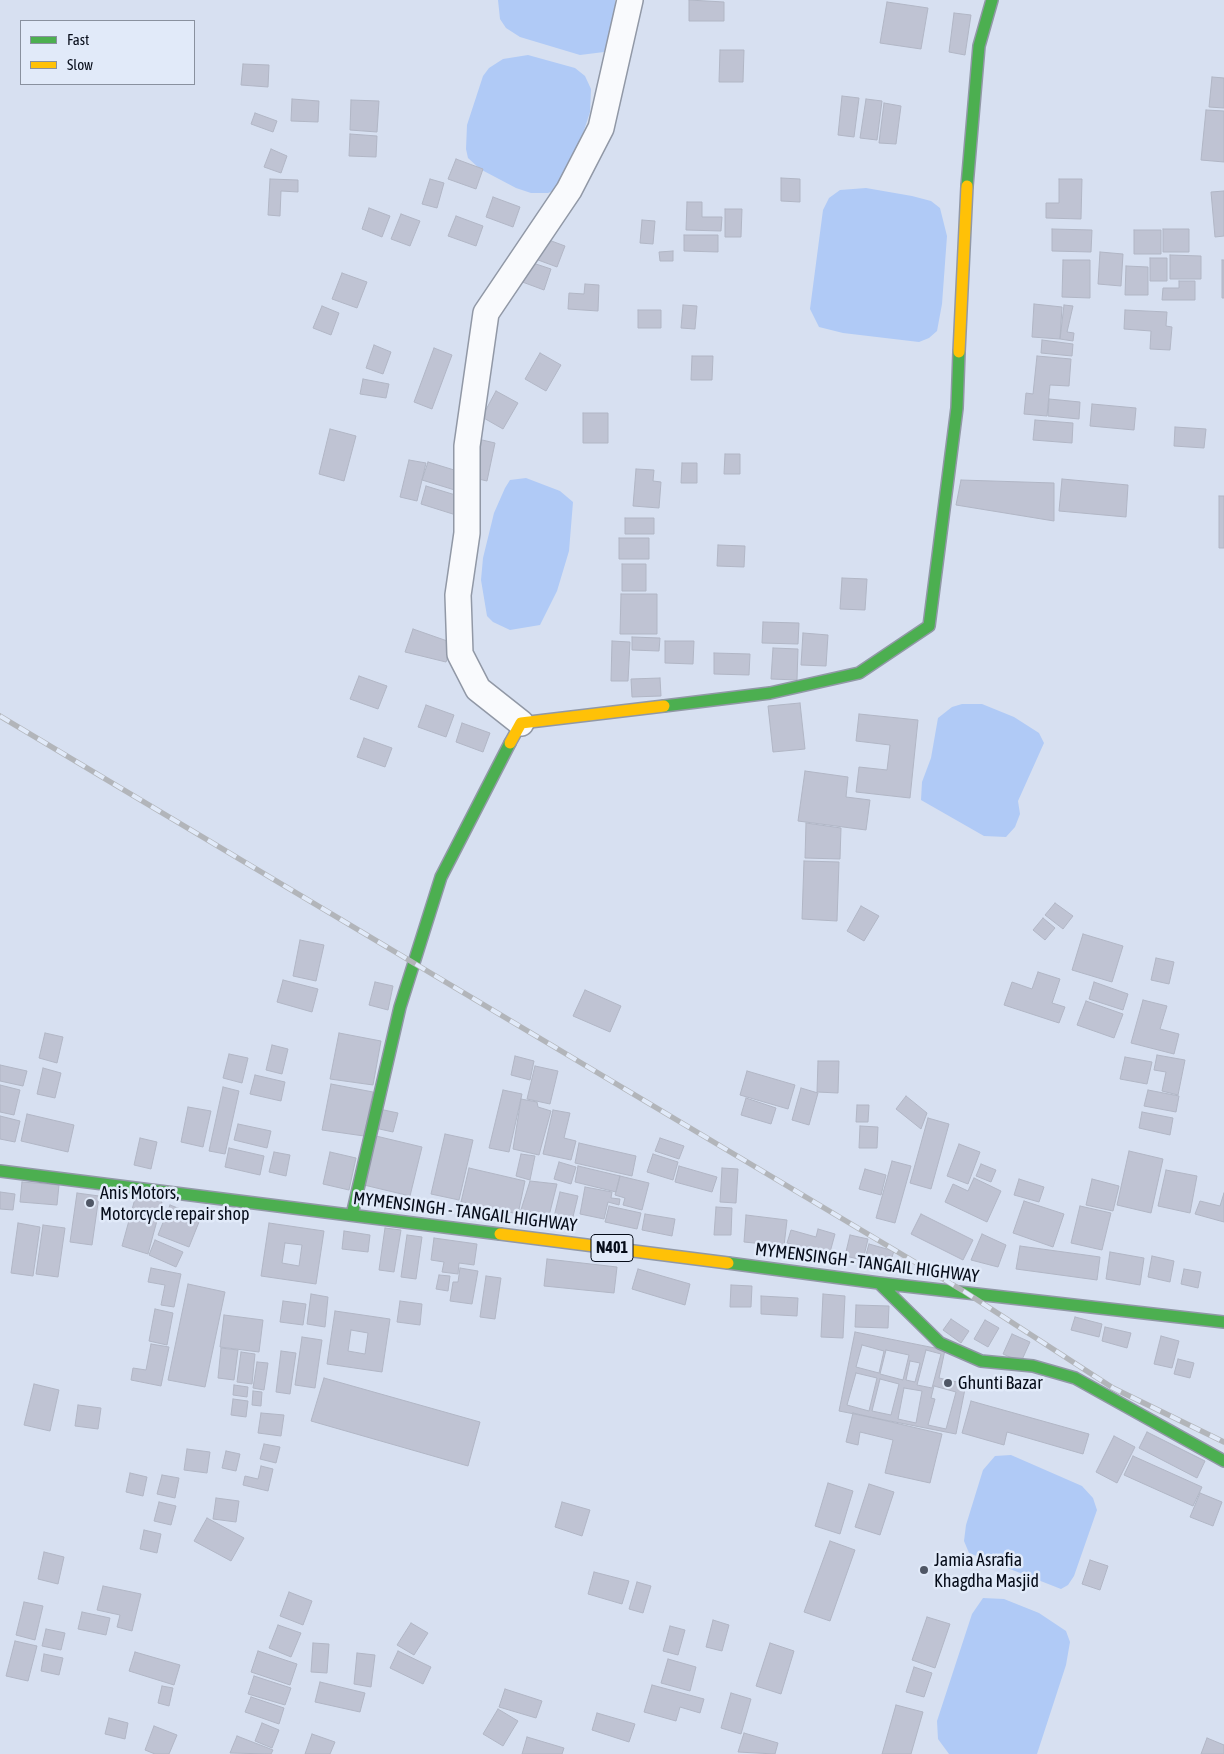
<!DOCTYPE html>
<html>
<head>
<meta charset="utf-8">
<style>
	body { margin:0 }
	#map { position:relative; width:1224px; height:1754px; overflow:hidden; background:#d7e0f1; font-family:"Asap Condensed",sans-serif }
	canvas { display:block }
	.legend { position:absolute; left:20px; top:20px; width:175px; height:65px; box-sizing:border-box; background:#e1eaf9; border:1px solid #89919f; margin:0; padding:6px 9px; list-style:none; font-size:15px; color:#060c19 }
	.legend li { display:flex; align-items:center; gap:10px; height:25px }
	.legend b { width:25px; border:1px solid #89919f }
</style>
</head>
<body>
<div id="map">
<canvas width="1224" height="1754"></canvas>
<ul class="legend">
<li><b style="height:6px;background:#4caf50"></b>Fast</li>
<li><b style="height:6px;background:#ffc107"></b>Slow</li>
</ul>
</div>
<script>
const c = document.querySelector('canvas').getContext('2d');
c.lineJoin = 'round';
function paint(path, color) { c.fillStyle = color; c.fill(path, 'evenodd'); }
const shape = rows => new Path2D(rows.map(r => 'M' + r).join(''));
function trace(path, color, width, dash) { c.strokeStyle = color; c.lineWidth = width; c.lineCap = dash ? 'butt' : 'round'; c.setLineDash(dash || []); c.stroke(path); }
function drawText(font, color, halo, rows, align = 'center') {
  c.font = font + ' "Asap Condensed",sans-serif'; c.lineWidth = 5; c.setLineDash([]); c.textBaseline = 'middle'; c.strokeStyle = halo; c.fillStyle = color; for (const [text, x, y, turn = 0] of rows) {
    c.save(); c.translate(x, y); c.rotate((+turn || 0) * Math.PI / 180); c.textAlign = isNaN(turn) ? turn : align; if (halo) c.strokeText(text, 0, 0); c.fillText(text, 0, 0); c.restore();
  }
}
const water = shape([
	[498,0,615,0,616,17,604,52,580,55,520,37,506,28,500,19],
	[528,55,575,68,585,76,591,89,590,112,570,173,558,189,548,193,531,193,516,188,480,169,468,158,466,149,467,125,483,76,489,68,503,59],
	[866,188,912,196,931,201,940,208,947,236,942,304,937,331,929,338,919,342,843,333,819,327,810,309,823,210,829,198,840,190],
	[526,478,560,491,573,502,569,551,557,591,540,625,510,630,493,622,487,616,481,580,483,558,494,513,505,488,510,480],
	[962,704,982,704,1014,717,1039,733,1044,743,1018,801,1020,814,1015,827,1006,837,984,836,921,800,922,782,931,758,938,718,952,707],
	[1011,1455,1082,1486,1093,1498,1097,1510,1074,1576,1068,1585,1061,1589,969,1553,964,1541,966,1525,983,1470,995,1456],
	[983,1598,1004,1599,1039,1613,1066,1631,1070,1642,1066,1665,1037,1754,949,1754,938,1739,937,1721,972,1614]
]);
const building = shape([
	[689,0,724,2,724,21,689,21,689,0],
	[887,2,928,8,921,49,880,43,887,2],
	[954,13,971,15,965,55,949,52,954,13],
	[720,50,744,50,743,82,719,82,720,50],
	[243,64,269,65,268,87,241,85,243,64],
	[1212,77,1224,78,1224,108,1209,107,1212,77],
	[842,96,859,98,854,137,838,135,842,96],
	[292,99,319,101,318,122,291,121,292,99],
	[866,99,882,101,877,140,860,138,866,99],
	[351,100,379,101,377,132,350,130,351,100],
	[884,103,901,106,896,144,879,143,884,103],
	[1206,110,1224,111,1224,162,1201,160,1206,110],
	[255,113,277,121,273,132,251,124,255,113],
	[350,134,377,136,376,157,349,156,350,134],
	[271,149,287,156,281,173,264,167,271,149],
	[456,159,483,169,476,189,448,179,456,159],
	[781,178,800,179,800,202,781,201,781,178],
	[270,179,298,180,298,192,281,191,280,216,268,215,270,179],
	[430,179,444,183,437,208,422,204,430,179],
	[1059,179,1082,179,1081,219,1046,218,1046,203,1059,203,1059,179],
	[1224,191,1224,236,1215,237,1211,192,1224,191],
	[493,197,520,207,513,227,486,217,493,197],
	[687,202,702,202,702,217,722,217,721,231,686,230,687,202],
	[369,208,390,216,382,237,362,229,369,208],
	[725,209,742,209,741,237,725,237,725,209],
	[401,214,420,221,410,246,391,239,401,214],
	[456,216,483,226,476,246,448,236,456,216],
	[642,220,655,221,653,244,640,243,642,220],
	[1052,229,1092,230,1091,252,1052,251,1052,229],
	[1163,229,1189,229,1189,252,1163,252,1163,229],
	[1134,230,1161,230,1161,254,1134,254,1134,230],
	[684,235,718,235,718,252,684,251,684,235],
	[538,236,565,246,557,267,530,257,538,236],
	[673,251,673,261,660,261,659,252,673,251],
	[1100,252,1123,254,1121,286,1098,284,1100,252],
	[1170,255,1201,256,1201,279,1170,279,1170,255],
	[1150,258,1167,258,1167,281,1150,281,1150,258],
	[524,260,551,269,544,290,517,280,524,260],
	[1063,260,1090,260,1090,298,1062,297,1063,260],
	[1222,260,1224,260,1224,298,1222,298,1222,260],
	[1126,266,1148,267,1148,295,1125,295,1126,266],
	[342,273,367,282,357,308,332,299,342,273],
	[1179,281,1195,281,1195,300,1162,300,1163,288,1179,288,1179,281],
	[585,284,599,285,598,311,568,309,569,293,584,294,585,284],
	[1034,304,1062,307,1060,339,1032,337,1034,304],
	[683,305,697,306,695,329,681,328,683,305],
	[1064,305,1073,306,1067,332,1074,333,1073,341,1060,339,1064,305],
	[322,306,339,313,331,335,313,328,322,306],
	[638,310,661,310,661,328,638,328,638,310],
	[1125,310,1167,312,1166,326,1172,327,1170,350,1150,349,1151,331,1124,329,1125,310],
	[1042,340,1073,344,1072,356,1041,353,1042,340],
	[374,345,391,352,383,374,366,368,374,345],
	[434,348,452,355,432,409,414,402,434,348],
	[540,353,561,365,546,391,525,379,540,353],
	[692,356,713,356,712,380,691,380,692,356],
	[1037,356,1071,359,1069,386,1050,385,1047,416,1024,414,1026,393,1033,394,1037,356],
	[363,379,389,384,386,398,360,394,363,379],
	[496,391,518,403,503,429,482,417,496,391],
	[1049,399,1080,402,1079,419,1048,416,1049,399],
	[1092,404,1136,408,1134,430,1090,426,1092,404],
	[583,413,608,413,608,443,583,443,583,413],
	[1035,420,1073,423,1072,443,1033,440,1035,420],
	[1175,427,1206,429,1204,448,1174,446,1175,427],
	[330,429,356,436,344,481,319,474,330,429],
	[478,439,495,443,487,481,470,477,478,439],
	[725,454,740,454,740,474,724,474,725,454],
	[409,460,426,463,417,501,400,497,409,460],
	[428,462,464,473,458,491,422,480,428,462],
	[682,463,697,463,697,483,681,483,682,463],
	[636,469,654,470,653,481,661,482,659,508,633,506,636,469],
	[1062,479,1128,485,1126,517,1059,511,1062,479],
	[961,480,1054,483,1054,521,956,505,961,480],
	[426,486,462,497,456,515,421,504,426,486],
	[1219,496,1224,496,1224,548,1219,548,1219,496],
	[625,518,654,518,654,534,625,534,625,518],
	[619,538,649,538,649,559,619,559,619,538],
	[718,545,745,546,744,567,717,566,718,545],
	[622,564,646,564,646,591,622,591,622,564],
	[842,578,867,579,865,610,840,609,842,578],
	[621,594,657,594,657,634,620,634,621,594],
	[763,622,799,623,798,644,762,643,763,622],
	[413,629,453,643,446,662,405,652,413,629],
	[803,633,828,635,826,666,801,665,803,633],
	[632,637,660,638,659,651,632,650,632,637],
	[612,641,630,642,628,681,611,681,612,641],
	[665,641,694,641,693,664,665,663,665,641],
	[773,648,798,649,797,680,771,679,773,648],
	[714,653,750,654,749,675,714,674,714,653],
	[359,676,387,686,378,709,350,699,359,676],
	[660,678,661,696,632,697,631,679,660,678],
	[800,703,805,749,773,752,768,706,800,703],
	[426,705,454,715,446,737,418,727,426,705],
	[859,714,918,720,910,798,856,792,859,767,887,770,890,745,856,741,859,714],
	[462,723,490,733,483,752,456,742,462,723],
	[364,738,392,748,385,767,357,757,364,738],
	[805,771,848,777,846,797,870,800,866,830,798,821,805,771],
	[806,823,841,828,840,859,805,858,806,823],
	[804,861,839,862,837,921,802,919,804,861],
	[1055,903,1073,916,1063,929,1045,915,1055,903],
	[861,906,879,916,864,941,847,931,861,906],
	[1043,918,1055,928,1045,940,1033,930,1043,918],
	[1083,934,1123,946,1112,982,1072,970,1083,934],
	[300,940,324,945,316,981,293,976,300,940],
	[1156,958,1174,962,1169,984,1151,980,1156,958],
	[1038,972,1060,979,1052,1003,1065,1007,1059,1023,1004,1005,1012,982,1032,989,1038,972],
	[283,980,318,989,312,1012,277,1002,283,980],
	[375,982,393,986,388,1010,369,1005,375,982],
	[1094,982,1128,994,1123,1010,1089,999,1094,982],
	[585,990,621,1006,610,1032,573,1016,585,990],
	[1143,1000,1167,1006,1160,1029,1179,1034,1174,1054,1131,1043,1143,1000],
	[1086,1001,1123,1014,1114,1038,1077,1025,1086,1001],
	[45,1033,63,1037,57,1063,39,1058,45,1033],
	[339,1033,381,1041,373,1085,330,1079,339,1033],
	[272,1045,288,1049,282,1074,266,1070,272,1045],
	[229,1054,248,1058,242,1083,223,1078,229,1054],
	[1157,1055,1185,1060,1178,1095,1162,1091,1166,1072,1154,1070,1157,1055],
	[515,1056,534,1061,530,1080,511,1075,515,1056],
	[1125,1057,1152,1062,1147,1084,1120,1079,1125,1057],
	[818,1061,839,1061,838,1093,817,1092,818,1061],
	[0,1065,27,1071,23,1086,0,1081,0,1065],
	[535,1066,558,1071,550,1104,527,1099,535,1066],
	[43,1068,61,1073,55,1098,37,1094,43,1068],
	[747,1071,795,1085,788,1109,740,1095,747,1071],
	[255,1075,285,1082,281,1101,250,1094,255,1075],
	[331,1084,373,1092,364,1136,322,1130,331,1084],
	[0,1085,20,1090,14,1115,0,1112,0,1085],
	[223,1087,239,1091,225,1154,209,1151,223,1087],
	[801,1088,818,1093,809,1125,792,1120,801,1088],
	[503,1090,522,1094,509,1152,489,1148,503,1090],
	[1148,1090,1179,1096,1176,1112,1144,1106,1148,1090],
	[906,1096,927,1113,921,1129,896,1109,906,1096],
	[746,1098,776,1108,771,1124,741,1115,746,1098],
	[521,1099,537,1102,538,1107,551,1111,539,1155,513,1149,521,1099],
	[857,1105,869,1105,868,1122,856,1122,857,1105],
	[188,1107,211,1111,203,1147,181,1142,188,1107],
	[379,1109,398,1113,393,1132,375,1128,379,1109],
	[553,1110,570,1113,564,1138,576,1141,571,1160,543,1154,553,1110],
	[1142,1112,1173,1118,1170,1135,1139,1128,1142,1112],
	[27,1114,74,1125,68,1152,21,1141,27,1114],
	[0,1116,20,1121,15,1142,0,1139,0,1116],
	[928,1118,949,1124,931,1189,910,1183,928,1118],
	[238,1124,271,1131,267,1148,234,1140,238,1124],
	[860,1126,878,1127,877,1148,859,1148,860,1126],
	[445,1134,473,1140,459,1200,431,1194,445,1134],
	[376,1136,422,1147,410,1196,364,1185,376,1136],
	[140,1138,157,1142,151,1169,134,1165,140,1138],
	[660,1138,684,1146,679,1159,655,1151,660,1138],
	[579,1143,636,1156,632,1176,575,1163,579,1143],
	[959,1144,980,1152,968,1184,947,1176,959,1144],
	[229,1148,264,1156,260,1175,225,1167,229,1148],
	[1129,1151,1163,1159,1151,1213,1117,1205,1129,1151],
	[274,1152,290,1155,286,1176,269,1172,274,1152],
	[330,1152,356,1158,349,1190,323,1184,330,1152],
	[521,1154,535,1156,530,1180,516,1176,521,1154],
	[653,1154,678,1162,673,1180,647,1172,653,1154],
	[892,1161,911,1166,895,1223,876,1218,892,1161],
	[559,1162,576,1167,571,1184,554,1179,559,1162],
	[981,1164,996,1170,991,1182,976,1176,981,1164],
	[578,1166,620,1176,616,1192,575,1182,578,1166],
	[679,1166,717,1177,712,1192,675,1182,679,1166],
	[469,1168,525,1181,518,1214,461,1202,469,1168],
	[722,1168,738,1169,736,1203,720,1202,722,1168],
	[865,1169,886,1175,881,1195,859,1189,865,1169],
	[1166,1170,1197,1176,1190,1213,1158,1206,1166,1170],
	[620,1176,649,1183,642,1210,623,1205,625,1198,615,1195,620,1176],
	[974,1178,1001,1191,987,1222,945,1202,953,1184,968,1191,974,1178],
	[1019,1179,1044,1187,1039,1202,1014,1195,1019,1179],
	[1092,1179,1119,1186,1113,1211,1086,1205,1092,1179],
	[530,1181,557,1184,548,1220,520,1213,530,1181],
	[22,1182,59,1185,57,1205,20,1202,22,1182],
	[585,1187,612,1192,611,1198,620,1199,619,1205,608,1202,604,1219,580,1214,585,1187],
	[0,1192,15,1194,13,1210,0,1209,0,1192],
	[560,1192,578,1196,571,1225,553,1221,560,1192],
	[77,1193,99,1196,92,1245,70,1242,77,1193],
	[1224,1193,1224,1222,1195,1214,1200,1201,1220,1206,1224,1193],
	[136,1195,162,1202,148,1254,122,1246,136,1195],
	[1024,1201,1064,1214,1053,1247,1013,1233,1024,1201],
	[170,1205,201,1217,189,1247,158,1235,170,1205],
	[609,1206,641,1213,637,1229,605,1222,609,1206],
	[1080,1206,1111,1213,1102,1250,1071,1243,1080,1206],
	[716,1207,732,1208,731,1235,714,1235,716,1207],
	[645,1214,675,1219,672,1236,642,1230,645,1214],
	[921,1214,973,1240,963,1260,911,1234,921,1214],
	[746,1215,787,1220,784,1246,744,1242,746,1215],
	[18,1223,40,1227,33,1276,11,1273,18,1223],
	[269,1223,324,1231,316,1284,261,1276,269,1223],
	[285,1243,302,1245,299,1266,282,1263,285,1243],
	[43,1225,65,1228,58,1277,36,1274,43,1225],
	[385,1228,401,1230,394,1272,379,1270,385,1228],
	[818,1229,835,1234,829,1256,787,1243,791,1230,816,1237,818,1229],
	[344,1231,370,1235,368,1252,342,1249,344,1231],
	[982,1234,1006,1245,998,1267,971,1260,982,1234],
	[407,1235,422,1237,416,1279,401,1277,407,1235],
	[850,1235,868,1239,863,1260,845,1256,850,1235],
	[434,1238,477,1244,474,1265,459,1263,458,1274,442,1272,444,1262,431,1260,434,1238],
	[155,1240,183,1252,176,1267,149,1255,155,1240],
	[869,1244,894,1251,889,1266,865,1258,869,1244],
	[1020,1246,1100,1257,1097,1280,1016,1269,1020,1246],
	[1110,1252,1144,1258,1140,1285,1106,1279,1110,1252],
	[1152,1256,1174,1261,1170,1282,1148,1277,1152,1256],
	[547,1259,617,1267,614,1293,544,1286,547,1259],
	[151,1268,181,1274,174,1307,161,1305,165,1285,148,1282,151,1268],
	[460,1268,478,1271,472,1304,450,1301,453,1282,458,1282,460,1268],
	[638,1269,690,1284,685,1305,632,1289,638,1269],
	[1184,1269,1201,1272,1198,1288,1181,1284,1184,1269],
	[439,1275,450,1276,448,1291,436,1289,439,1275],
	[486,1276,501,1278,495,1319,480,1317,486,1276],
	[188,1284,225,1292,205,1387,168,1380,188,1284],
	[731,1285,752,1286,751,1307,730,1307,731,1285],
	[311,1294,328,1297,325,1327,307,1324,311,1294],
	[823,1294,845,1296,843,1338,821,1337,823,1294],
	[761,1296,798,1298,797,1316,761,1314,761,1296],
	[283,1301,306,1304,303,1325,280,1322,283,1301],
	[400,1301,422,1304,420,1325,397,1322,400,1301],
	[856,1305,889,1306,888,1328,855,1327,856,1305],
	[155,1309,173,1313,167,1345,149,1341,155,1309],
	[335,1311,390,1319,382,1372,327,1364,335,1311],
	[351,1330,368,1333,365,1354,348,1351,351,1330],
	[224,1315,263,1320,259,1352,220,1347,224,1315],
	[1075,1317,1102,1324,1099,1337,1071,1330,1075,1317],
	[951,1319,969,1331,961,1343,943,1330,951,1319],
	[985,1320,999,1328,988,1347,974,1339,985,1320],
	[1105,1327,1131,1333,1127,1348,1102,1341,1105,1327],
	[855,1332,945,1350,939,1378,966,1384,956,1434,839,1411,855,1332],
	[862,1345,884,1351,879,1373,856,1367,862,1345],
	[886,1350,909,1355,903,1380,880,1374,886,1350],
	[926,1350,941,1354,932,1388,917,1385,926,1350],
	[910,1361,920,1363,915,1382,906,1380,910,1361],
	[856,1373,877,1378,869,1411,847,1405,856,1373],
	[880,1379,899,1384,891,1415,872,1411,880,1379],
	[934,1386,956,1392,946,1429,928,1425,935,1399,931,1398,934,1386],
	[904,1388,922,1391,916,1423,898,1419,904,1388],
	[1012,1334,1030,1342,1021,1362,1003,1354,1012,1334],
	[1161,1336,1179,1341,1172,1368,1154,1364,1161,1336],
	[302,1337,322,1340,315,1388,295,1385,302,1337],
	[151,1344,169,1347,161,1386,131,1380,133,1368,146,1370,151,1344],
	[221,1348,238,1350,234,1380,218,1378,221,1348],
	[281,1351,296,1353,290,1394,276,1392,281,1351],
	[241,1352,255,1354,252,1384,237,1382,241,1352],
	[1178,1359,1194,1363,1190,1378,1174,1374,1178,1359],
	[257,1362,268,1363,264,1390,253,1388,257,1362],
	[324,1378,480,1422,468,1466,311,1421,324,1378],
	[34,1384,59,1390,50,1431,24,1425,34,1384],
	[234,1385,248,1387,247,1397,233,1395,234,1385],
	[253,1391,262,1392,261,1406,252,1405,253,1391],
	[233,1399,248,1401,246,1417,231,1415,233,1399],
	[971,1401,1089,1434,1083,1454,1007,1432,1004,1445,962,1433,971,1401],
	[78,1405,101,1408,98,1429,75,1426,78,1405],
	[261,1413,284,1415,281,1436,258,1433,261,1413],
	[853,1413,942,1434,930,1483,885,1473,893,1440,860,1432,858,1445,846,1442,853,1413],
	[1147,1432,1205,1461,1197,1478,1139,1448,1147,1432],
	[1114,1436,1135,1447,1117,1483,1096,1472,1114,1436],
	[264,1444,280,1447,276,1463,260,1459,264,1444],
	[187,1449,210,1452,207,1473,184,1470,187,1449],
	[226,1451,240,1454,236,1471,222,1468,226,1451],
	[1133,1456,1202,1487,1193,1506,1124,1475,1133,1456],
	[261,1466,273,1469,268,1491,243,1485,245,1476,258,1479,261,1466],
	[130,1473,147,1477,143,1496,126,1492,130,1473],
	[162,1475,179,1478,175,1498,157,1494,162,1475],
	[828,1483,853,1491,840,1534,815,1526,828,1483],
	[869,1484,894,1492,880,1535,855,1527,869,1484],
	[1200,1493,1222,1502,1213,1526,1190,1517,1200,1493],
	[216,1498,239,1501,236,1522,213,1519,216,1498],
	[159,1502,176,1506,171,1525,154,1521,159,1502],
	[562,1502,590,1510,582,1536,555,1527,562,1502],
	[207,1518,244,1538,231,1561,194,1541,207,1518],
	[144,1530,161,1534,157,1553,140,1549,144,1530],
	[830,1541,855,1550,830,1621,804,1612,830,1541],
	[44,1552,64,1557,58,1584,38,1579,44,1552],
	[1090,1560,1108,1566,1100,1590,1082,1584,1090,1560],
	[594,1572,629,1581,622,1604,588,1594,594,1572],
	[637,1582,651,1586,643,1613,629,1609,637,1582],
	[103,1586,141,1594,132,1631,117,1627,120,1615,97,1610,103,1586],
	[289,1592,312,1601,303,1625,280,1616,289,1592],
	[24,1602,43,1606,35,1640,16,1635,24,1602],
	[82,1612,110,1618,106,1635,78,1629,82,1612],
	[927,1617,950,1624,935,1668,912,1660,927,1617],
	[713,1620,729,1625,722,1651,706,1647,713,1620],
	[411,1623,428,1633,414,1655,397,1645,411,1623],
	[278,1625,301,1633,291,1657,269,1648,278,1625],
	[670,1626,685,1630,678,1655,663,1651,670,1626],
	[46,1629,65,1633,61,1650,42,1646,46,1629],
	[15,1641,37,1646,28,1681,6,1676,15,1641],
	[313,1643,329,1644,327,1673,311,1672,313,1643],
	[770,1643,794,1651,781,1694,756,1686,770,1643],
	[258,1651,297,1664,290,1685,251,1672,258,1651],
	[398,1651,431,1667,423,1684,390,1668,398,1651],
	[135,1652,180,1665,174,1685,129,1671,135,1652],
	[357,1653,375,1655,371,1687,354,1684,357,1653],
	[44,1654,63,1658,59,1675,41,1671,44,1654],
	[668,1659,696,1667,690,1691,661,1683,668,1659],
	[914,1667,932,1673,924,1697,906,1692,914,1667],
	[254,1676,291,1688,285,1705,248,1694,254,1676],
	[320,1682,365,1693,360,1712,315,1702,320,1682],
	[652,1685,704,1699,700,1713,680,1707,676,1721,644,1712,652,1685],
	[162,1686,173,1688,169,1706,158,1703,162,1686],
	[505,1689,542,1701,536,1718,499,1707,505,1689],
	[731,1693,751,1699,741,1734,721,1728,731,1693],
	[251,1697,284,1708,279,1724,245,1712,251,1697],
	[896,1705,923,1712,911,1754,882,1754,896,1705],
	[498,1709,518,1721,503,1746,483,1734,498,1709],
	[597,1713,635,1724,629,1742,592,1730,597,1713],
	[109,1718,128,1723,125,1739,105,1734,109,1718],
	[262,1723,279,1730,272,1748,255,1741,262,1723],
	[154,1726,177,1735,169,1754,155,1754,145,1750,154,1726],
	[744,1733,778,1743,775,1754,738,1752,744,1733],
	[312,1734,335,1742,330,1754,305,1754,312,1734],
	[237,1736,273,1750,271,1754,230,1753,237,1736],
	[527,1737,564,1748,562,1754,522,1754,527,1737],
	[1207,1738,1224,1745,1224,1754,1201,1754,1207,1738]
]);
const street = shape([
	[521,723,478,689,460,654,458,595,467,533,467,446,486,313,569,190,601,128,630,0]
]);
const fast = shape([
	[967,186,979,46,992,0],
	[664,706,770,693,859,673,929,626,957,408,959,352],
	[0,1171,500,1234],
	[352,1215,400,1007,441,877,510,743],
	[728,1263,879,1283,1224,1322],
	[879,1283,940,1343,981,1361,1033,1366,1075,1378,1224,1461]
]);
const slow = shape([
	[959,352,967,186],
	[510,743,521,723,664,706],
	[500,1234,728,1263]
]);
const rail = shape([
	[0,716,965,1292,1113,1388,1224,1442]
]);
const markers = [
	[90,1203,5,"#4f5665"],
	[948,1383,5,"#4f5665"],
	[924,1570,5,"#4f5665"]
];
const shields = [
	[612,1248,42]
];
const shieldNames = [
	["N401",612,1248]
];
const poiNames = [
	["Anis Motors,",100,1193],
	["Motorcycle repair shop",100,1214],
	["Ghunti Bazar",958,1383],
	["Jamia Asrafia",934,1560],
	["Khagdha Masjid",934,1581]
];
const streetNames = [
	["MYMENSINGH - TANGAIL HIGHWAY",465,1212,7],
	["MYMENSINGH - TANGAIL HIGHWAY",867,1263,7]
];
paint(water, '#b0caf6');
paint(building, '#bfc3d3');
trace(building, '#b1b6c5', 1);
trace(street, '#9198a6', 28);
trace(fast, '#9198a6', 14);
trace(slow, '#9198a6', 14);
trace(street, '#f9fafd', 25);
trace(fast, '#4caf50', 11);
trace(slow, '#ffc107', 11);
trace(rail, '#b2b5ba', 5.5);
trace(rail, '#e1eaf9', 4, [11]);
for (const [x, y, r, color] of markers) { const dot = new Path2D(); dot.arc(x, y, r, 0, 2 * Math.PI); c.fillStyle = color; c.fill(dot); trace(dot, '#e1eaf9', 2); }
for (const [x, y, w] of shields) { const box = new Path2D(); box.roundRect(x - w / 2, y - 13.5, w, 27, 4); c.fillStyle = '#e1eaf9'; c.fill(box); trace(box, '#060c19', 1); }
drawText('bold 16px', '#060c19', null, shieldNames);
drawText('18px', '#060c19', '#e1eaf9', poiNames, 'left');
drawText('18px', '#060c19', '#e1eaf9', streetNames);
</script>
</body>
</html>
